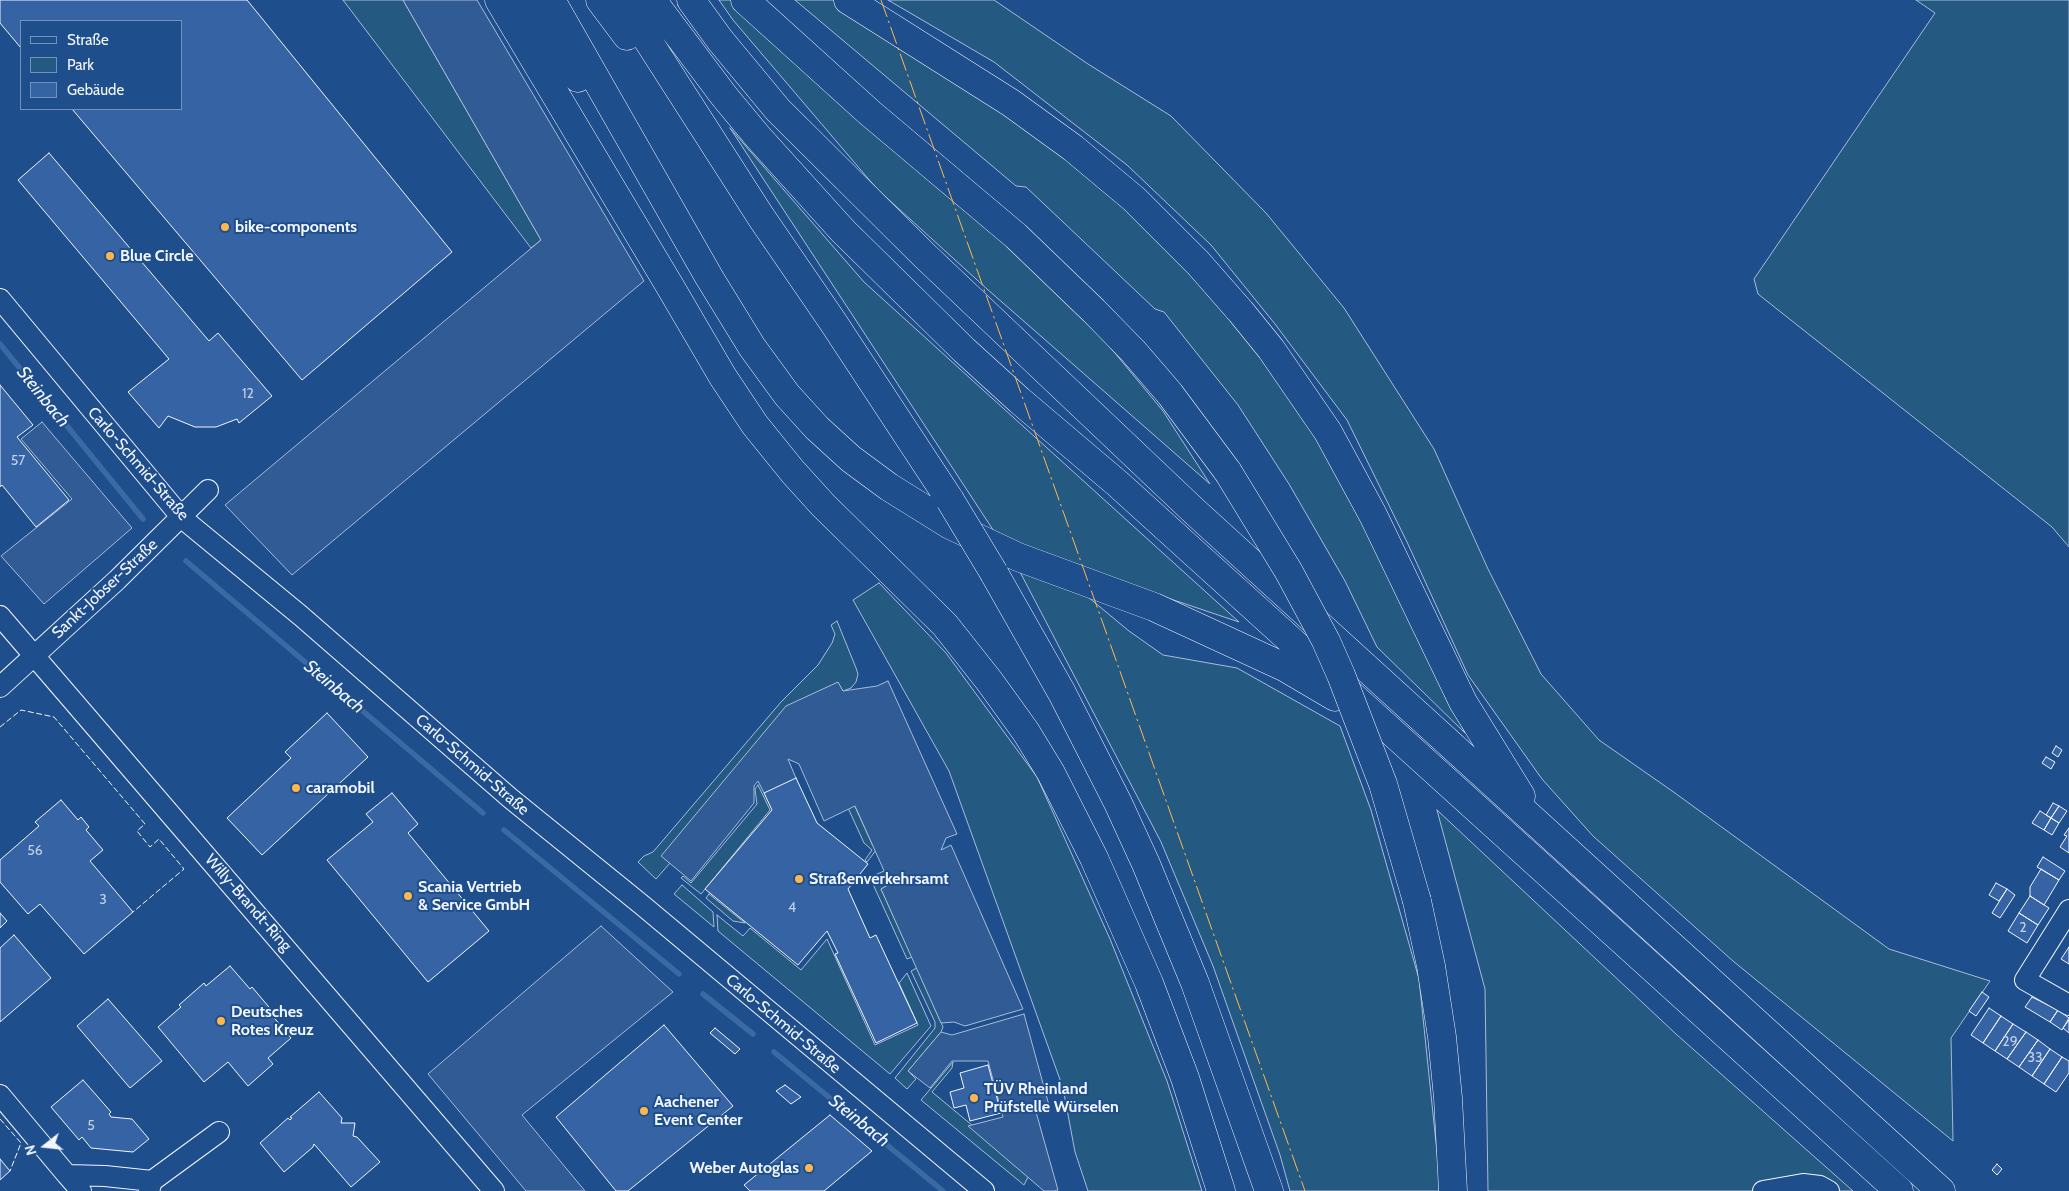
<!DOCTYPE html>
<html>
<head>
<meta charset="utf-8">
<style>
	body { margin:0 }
	#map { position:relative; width:2069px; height:1191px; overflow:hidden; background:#1f4e8c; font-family:Cabin,sans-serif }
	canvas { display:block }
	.legend { position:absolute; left:20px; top:20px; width:162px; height:90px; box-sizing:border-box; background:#1f4e8c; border:1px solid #7391ba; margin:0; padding:6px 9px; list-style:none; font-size:15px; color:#f2f6ff }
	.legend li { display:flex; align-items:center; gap:10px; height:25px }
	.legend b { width:25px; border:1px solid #7391ba }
	.north { position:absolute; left:20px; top:1121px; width:50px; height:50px; -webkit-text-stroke:4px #1f4e8c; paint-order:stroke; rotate:254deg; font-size:14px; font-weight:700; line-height:20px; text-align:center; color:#f2f6ff }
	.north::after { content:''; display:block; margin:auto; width:18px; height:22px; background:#f2f6ff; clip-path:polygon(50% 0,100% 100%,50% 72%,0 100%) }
</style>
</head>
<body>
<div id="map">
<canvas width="2069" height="1191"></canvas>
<ul class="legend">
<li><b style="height:6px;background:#1f4e8c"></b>Straße</li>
<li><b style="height:14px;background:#245a82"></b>Park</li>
<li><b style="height:14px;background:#3563a3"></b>Gebäude</li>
</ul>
<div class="north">N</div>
</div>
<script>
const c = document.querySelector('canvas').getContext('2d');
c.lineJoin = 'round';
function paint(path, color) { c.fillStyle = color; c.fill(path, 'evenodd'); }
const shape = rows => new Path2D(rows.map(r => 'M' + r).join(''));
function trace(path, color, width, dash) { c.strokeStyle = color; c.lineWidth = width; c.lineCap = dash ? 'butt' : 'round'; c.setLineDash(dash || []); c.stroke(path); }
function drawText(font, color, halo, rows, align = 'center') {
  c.font = font + ' Cabin,sans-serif'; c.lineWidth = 4; c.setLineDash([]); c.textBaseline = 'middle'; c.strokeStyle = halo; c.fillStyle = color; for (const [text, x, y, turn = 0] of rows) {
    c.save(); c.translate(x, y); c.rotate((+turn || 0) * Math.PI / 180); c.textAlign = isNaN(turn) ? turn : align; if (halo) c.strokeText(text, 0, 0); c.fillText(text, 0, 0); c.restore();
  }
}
const green = shape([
	[343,0,403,0,541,240,531,248,343,0],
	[719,0,731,0,818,83,983,223,1105,341,1163,411,1210,484,987,289,877,189,733,20,719,0],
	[795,0,837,0,995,102,1127,205,1247,333,1311,423,1416,627,1465,733,1377,647,1345,581,1289,484,1238,405,1164,312,1155,309,1026,187,1016,186,795,0],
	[888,0,994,0,1088,64,1171,116,1266,213,1344,308,1434,449,1488,569,1541,674,1599,740,1675,793,1889,949,1990,981,1951,1038,1953,1141,1733,961,1593,836,1542,779,1468,675,1407,542,1347,420,1275,324,1211,245,1127,165,994,62,888,0],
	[1916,0,2069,0,2069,547,2052,527,1758,294,1754,279,1935,13,1916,0],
	[730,128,864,282,1239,622,1001,542,730,128],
	[1020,572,1088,597,1129,631,1163,655,1237,668,1340,726,1371,810,1419,979,1441,1191,1290,1191,1280,1155,1213,966,1161,842,1020,572],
	[879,583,946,653,1037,777,1110,939,1167,1081,1202,1191,1088,1191,1075,1152,1063,1088,949,771,853,600,879,583],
	[837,621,856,668,858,674,856,682,851,688,843,691,837,682,662,856,670,863,656,879,638,862,644,856,653,852,781,702,818,665,832,643,835,634,831,625,837,621],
	[819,728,873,846,883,841,867,862,865,860,872,850,864,843,813,731,819,728],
	[758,785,770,810,701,894,681,878,683,876,691,883,757,804,755,789,758,785],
	[1437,810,1676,1034,1853,1191,1488,1191,1485,989,1437,810],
	[884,871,890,884,881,889,912,957,907,959,872,882,875,875,884,871],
	[682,885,713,912,714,927,674,894,682,885],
	[709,894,745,923,733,921,706,898,709,894],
	[717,915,743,936,750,928,801,970,827,939,875,1045,918,1025,899,983,907,973,931,1026,890,1074,718,931,717,915],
	[917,968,943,1027,941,1032,908,1071,916,1079,907,1089,895,1078,935,1028,935,1022,911,971,917,968],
	[953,1062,952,1068,932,1092,1025,1169,1029,1175,1024,1185,921,1100,953,1062]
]);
const parking = shape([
	[403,0,477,0,644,281,292,575,225,505,541,240,403,0],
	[42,422,132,528,44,604,1,556,72,499,21,439,42,422],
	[888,681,957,834,946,838,941,850,951,845,1023,1009,965,1026,954,1022,941,1023,881,889,890,884,855,806,824,821,799,764,788,759,800,788,769,803,758,781,754,786,754,803,691,881,661,856,786,706,838,682,843,691,877,686,888,681],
	[601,926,673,992,522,1115,585,1191,526,1191,428,1074,601,926],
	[1024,1014,1050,1109,1036,1112,1058,1190,1054,1191,1044,1191,968,1126,1003,1117,988,1061,952,1061,930,1088,908,1071,941,1032,952,1035,1024,1014]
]);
const stream = shape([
	[0,344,143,519],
	[186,561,483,813],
	[504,830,679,974],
	[703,994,753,1034],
	[774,1052,943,1191]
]);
const building = shape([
	[0,0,247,0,452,252,302,380,72,109,181,109,181,21,21,21,21,48,0,23,0,0],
	[49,153,209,341,218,333,272,396,239,423,237,419,216,427,195,427,168,416,159,428,128,392,169,359,18,180,49,153],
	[0,385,33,425,17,437,69,500,36,527,2,485,0,487,0,385],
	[327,713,368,757,262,855,227,818,291,758,285,752,327,713],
	[2056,746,2062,750,2058,757,2052,753,2056,746],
	[2046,757,2055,762,2051,769,2042,763,2046,757],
	[796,778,817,823,868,864,848,889,870,938,876,935,917,1023,876,1043,835,954,838,953,827,931,798,965,705,889,772,810,764,793,796,778],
	[392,793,418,824,408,833,489,931,428,982,327,860,373,822,366,814,392,793],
	[61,800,78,820,81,817,89,827,86,830,103,850,90,861,133,912,84,954,40,904,28,914,0,882,0,860,39,826,35,822,61,800],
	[2053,803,2059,806,2051,818,2046,815,2053,803],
	[2059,806,2067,811,2059,823,2051,818,2059,806],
	[2040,811,2051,818,2044,830,2032,823,2040,811],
	[2051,818,2059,823,2052,835,2044,830,2051,818],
	[2069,828,2069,853,2060,847,2067,836,2064,835,2069,828],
	[2043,857,2065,871,2059,880,2037,867,2043,857],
	[2041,869,2059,880,2044,905,2030,896,2030,887,2041,869],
	[1996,883,2007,889,1999,901,1989,895,1996,883],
	[2007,889,2015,895,2000,918,1992,913,2007,889],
	[2030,896,2049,908,2038,925,2019,913,2030,896],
	[0,913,7,921,0,928,0,913],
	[2019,913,2038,925,2027,943,2008,931,2019,913],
	[14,935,51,978,0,1022,0,948,14,935],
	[2069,947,2069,964,2061,959,2069,947],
	[230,966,250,989,252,987,274,1013,271,1014,291,1038,268,1058,273,1064,248,1086,228,1062,204,1082,158,1027,181,1007,179,1005,204,983,206,986,230,966],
	[1982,992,1989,997,1976,1016,1969,1011,1982,992],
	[2032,997,2058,1010,2050,1022,2025,1007,2032,997],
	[108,999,162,1061,130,1088,77,1026,108,999],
	[1989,1008,2001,1016,1983,1043,1971,1035,1989,1008],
	[2058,1010,2069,1018,2062,1030,2050,1022,2058,1010],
	[2001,1016,2013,1024,1995,1051,1983,1043,2001,1016],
	[2069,1020,2069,1033,2063,1028,2069,1020],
	[2013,1024,2026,1032,2007,1059,1995,1051,2013,1024],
	[664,1025,733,1106,628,1191,616,1191,556,1117,664,1025],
	[715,1028,740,1049,735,1054,710,1033,715,1028],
	[2026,1032,2038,1040,2019,1067,2007,1059,2026,1032],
	[2038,1040,2050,1049,2032,1076,2019,1067,2038,1040],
	[2050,1049,2062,1057,2044,1084,2032,1076,2050,1049],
	[2062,1057,2069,1061,2069,1073,2056,1092,2044,1084,2062,1057],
	[988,1065,1001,1113,970,1121,966,1105,954,1108,950,1092,964,1088,960,1073,988,1065],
	[83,1080,111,1112,109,1114,111,1117,132,1119,149,1139,133,1152,91,1148,82,1137,79,1140,51,1107,83,1080],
	[785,1085,801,1097,791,1104,776,1091,785,1085],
	[319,1092,342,1118,341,1123,355,1123,353,1136,357,1137,380,1162,351,1187,314,1144,313,1147,284,1172,260,1143,288,1118,290,1120,292,1118,290,1117,319,1092],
	[830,1115,872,1151,824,1191,750,1191,744,1185,830,1115],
	[0,1159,10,1171,0,1180,0,1159],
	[1997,1164,2002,1169,1997,1175,1992,1170,1997,1164]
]);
const minor = shape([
	[0,299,182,518,301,616,510,798,642,905,984,1191],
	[0,616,494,1191],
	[0,687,117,580,208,490],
	[2069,910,2025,980,2069,1005],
	[0,1095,67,1175],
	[81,1191,67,1175,105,1176,152,1181],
	[149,1191,152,1181,219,1132],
	[1763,1191,1803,1184,1820,1186,1829,1191]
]);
const highway = shape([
	[499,0,671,288,723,377,755,425,793,472,823,505,945,625,990,682,1026,732,1051,773,1094,858,1149,983,1185,1078,1221,1191],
	[522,0,578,78],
	[551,0,709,277,752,347,787,395,817,428,851,459,889,487,950,525,1018,557,1154,607,1284,667,1335,697],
	[600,0,627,36],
	[622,0,761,217,833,322,950,500],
	[652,0,724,96,758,137,843,231,964,350,1019,400,1118,484,1899,1191],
	[691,0,720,40,778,110,924,255,1194,511,1941,1191],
	[745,0,870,113,1016,236,1094,311,1133,351,1170,394,1228,472],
	[848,0,1011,103,1073,148,1134,199,1198,263,1241,312,1271,349,1328,432,1373,515,1463,702,1521,796],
	[994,573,1062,693,1118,803,1146,864,1195,983,1269,1191],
	[1417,901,1431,966,1442,1037,1448,1098,1453,1191]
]);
const highwayBridge = shape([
	[1228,472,1289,572,1326,641,1341,675,1383,784,1417,901],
	[950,500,994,573]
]);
const fence = shape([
	[0,727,21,710,54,717,145,824,137,831,150,847,159,839,184,869,133,912],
	[0,1119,21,1143,10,1171]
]);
const power = shape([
	[881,0,1305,1191]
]);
const markers = [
	[225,227,5,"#ffb74d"],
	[110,256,5,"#ffb74d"],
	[296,788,5,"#ffb74d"],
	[799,879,5,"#ffb74d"],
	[408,896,5,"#ffb74d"],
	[221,1021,5,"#ffb74d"],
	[974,1098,5,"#ffb74d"],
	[644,1111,5,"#ffb74d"],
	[809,1168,5,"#ffb74d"]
];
const numberNames = [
	["12",248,394],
	["57",18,461],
	["56",35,851],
	["3",103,900],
	["4",792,908],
	["2",2023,928],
	["29",2010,1042],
	["33",2035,1058],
	["5",91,1126]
];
const poiNames = [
	["bike-components",235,227],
	["Blue Circle",120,256],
	["caramobil",306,788],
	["Straßenverkehrsamt",809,879],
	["Scania Vertrieb",418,887],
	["& Service GmbH",418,905],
	["Deutsches",231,1012],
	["Rotes Kreuz",231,1030],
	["TÜV Rheinland",984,1089],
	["Prüfstelle Würselen",984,1107],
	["Aachener",654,1102],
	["Event Center",654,1120],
	["Weber Autoglas",799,1168,"right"]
];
const streetNames = [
	["Carlo-Schmid-Straße",138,464,49],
	["Sankt-Jobser-Straße",105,589,-43],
	["Carlo-Schmid-Straße",472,765,41],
	["Willy-Brandt-Ring",248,903,49],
	["Carlo-Schmid-Straße",783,1024,40]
];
const waterNames = [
	["Steinbach",43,397,51],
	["Steinbach",334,687,40],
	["Steinbach",859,1121,39]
];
paint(green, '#245a82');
trace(green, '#a8bbd7', 1);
paint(parking, '#305b95');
trace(parking, '#a8bbd7', 1);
trace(stream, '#3b69a3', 5.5);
paint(building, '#3563a3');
trace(building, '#f2f6ff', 1);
trace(minor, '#f2f6ff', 22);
trace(highway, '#f2f6ff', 29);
trace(minor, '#1f4e8c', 20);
trace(highway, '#1f4e8c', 28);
trace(highwayBridge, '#f2f6ff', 29, []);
trace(highwayBridge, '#1f4e8c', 28);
trace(fence, '#f2f6ff', 1, [6, 2.5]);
trace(power, '#ffb74d', 1, [18, 4, 2.5, 4]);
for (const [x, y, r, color] of markers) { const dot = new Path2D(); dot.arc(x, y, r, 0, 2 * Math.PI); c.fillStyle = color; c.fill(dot); trace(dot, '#1f4e8c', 2); }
drawText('14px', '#c3d1e8', null, numberNames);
drawText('bold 16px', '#f2f6ff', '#1f4e8c', poiNames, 'left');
drawText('16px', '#f2f6ff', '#1f4e8c', streetNames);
drawText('italic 18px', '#f2f6ff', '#1f4e8c', waterNames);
</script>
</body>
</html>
